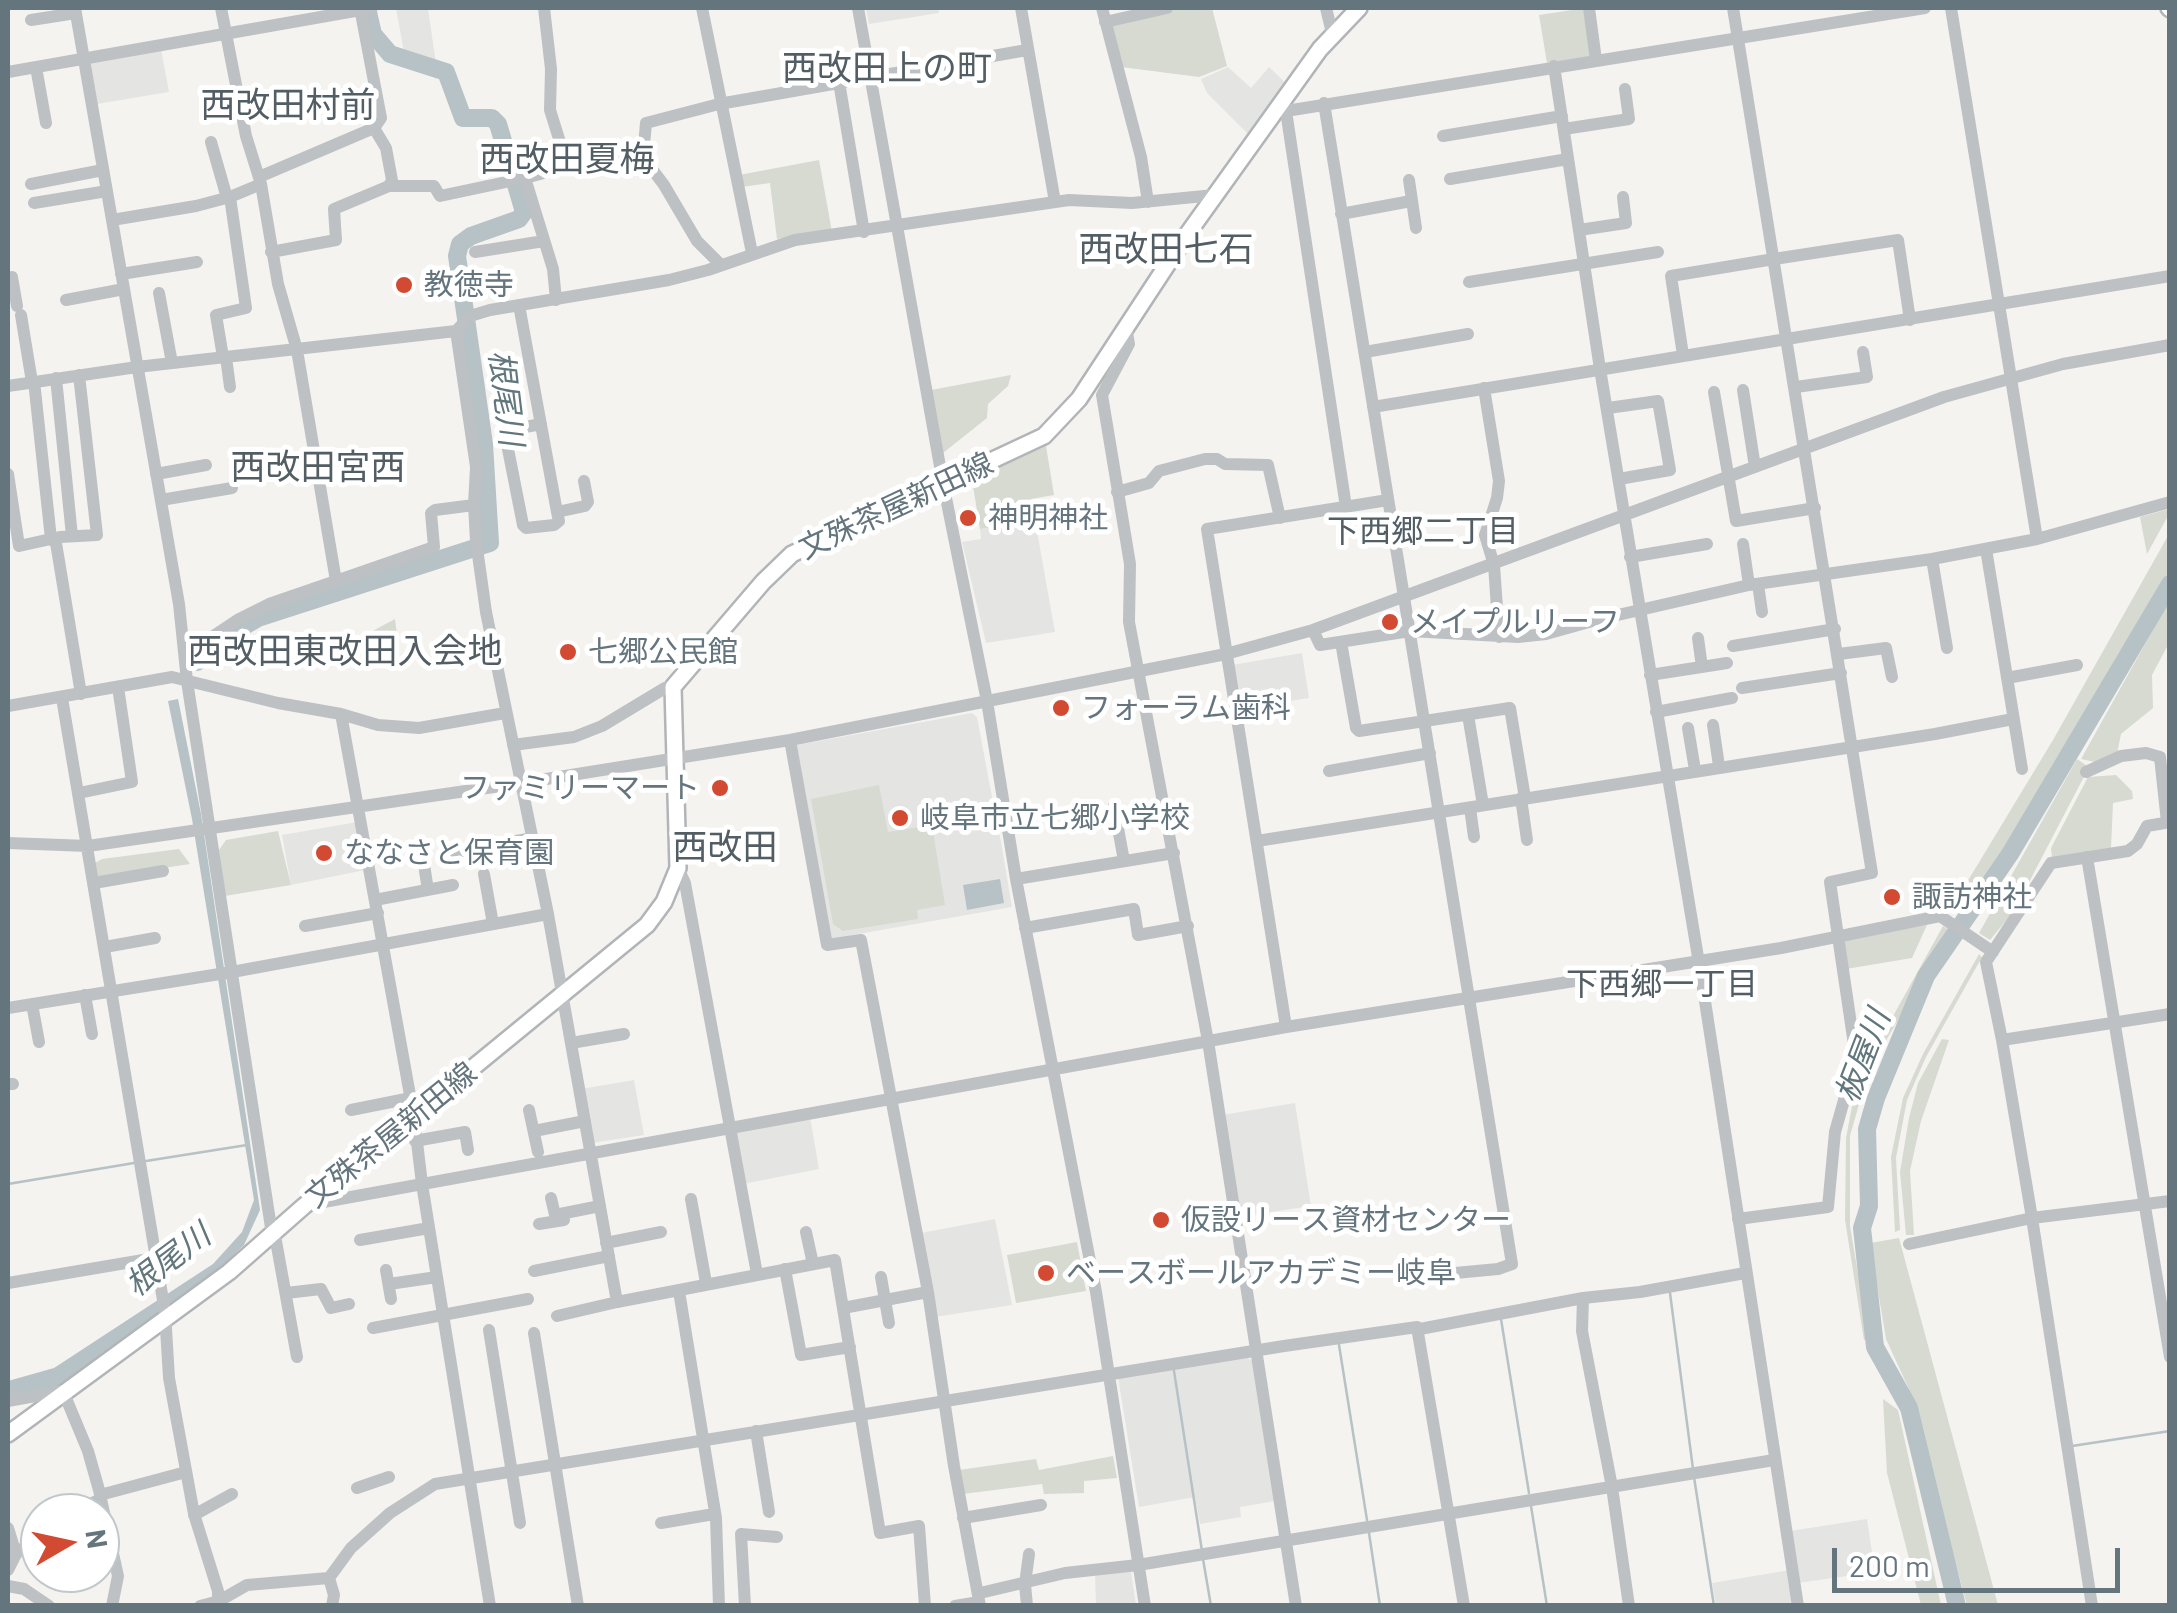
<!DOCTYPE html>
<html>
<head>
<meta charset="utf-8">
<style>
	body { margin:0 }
	#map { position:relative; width:2177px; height:1613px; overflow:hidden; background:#f4f3f0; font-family:Barlow,sans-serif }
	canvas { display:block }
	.frame { position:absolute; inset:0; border:10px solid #65757e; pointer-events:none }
	.north { position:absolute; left:20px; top:1493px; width:100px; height:100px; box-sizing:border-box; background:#fff; border:2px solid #c1c8cb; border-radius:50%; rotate:81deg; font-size:28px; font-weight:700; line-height:40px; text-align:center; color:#65757e }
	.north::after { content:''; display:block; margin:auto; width:35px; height:45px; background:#d24a31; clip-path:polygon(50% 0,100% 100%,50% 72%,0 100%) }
	.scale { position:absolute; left:1832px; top:1548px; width:288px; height:45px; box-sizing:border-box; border:5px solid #65757e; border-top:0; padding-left:12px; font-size:30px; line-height:35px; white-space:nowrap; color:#65757e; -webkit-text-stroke:8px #fff; paint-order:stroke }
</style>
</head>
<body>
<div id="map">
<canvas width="2177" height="1613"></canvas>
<div class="frame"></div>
<div class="north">N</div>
<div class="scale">200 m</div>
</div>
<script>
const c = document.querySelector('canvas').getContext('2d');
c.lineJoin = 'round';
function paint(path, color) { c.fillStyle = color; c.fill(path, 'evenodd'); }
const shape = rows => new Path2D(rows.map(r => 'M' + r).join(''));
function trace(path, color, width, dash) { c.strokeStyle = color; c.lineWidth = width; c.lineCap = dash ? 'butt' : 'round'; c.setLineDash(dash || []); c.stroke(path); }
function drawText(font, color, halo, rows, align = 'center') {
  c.font = font + ' Barlow,"Noto Sans JP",sans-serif'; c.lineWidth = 10; c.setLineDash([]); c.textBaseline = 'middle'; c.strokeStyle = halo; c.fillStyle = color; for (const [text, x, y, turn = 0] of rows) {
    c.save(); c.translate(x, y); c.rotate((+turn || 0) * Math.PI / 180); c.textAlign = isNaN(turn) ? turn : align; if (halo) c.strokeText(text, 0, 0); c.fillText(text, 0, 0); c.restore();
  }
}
const built = shape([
	[396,8,428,8,436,64,405,58],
	[866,8,938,8,939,13,869,24],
	[161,49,169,92,97,104,89,65,92,62],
	[1228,67,1251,88,1269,67,1289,86,1252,138,1207,93,1201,79],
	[1035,520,1055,632,986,643,962,542,981,539,980,529],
	[1302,653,1309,698,1239,709,1232,665],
	[972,713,977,717,992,797,990,806,995,831,1000,836,1012,907,830,939,797,745],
	[357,822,365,870,291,885,282,835],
	[634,1080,644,1135,592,1143,581,1089],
	[1295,1103,1311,1206,1238,1217,1222,1115],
	[810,1117,819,1169,743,1184,733,1130],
	[995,1219,1012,1305,935,1317,921,1233],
	[1246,1357,1253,1361,1275,1501,1240,1507,1241,1517,1200,1524,1195,1497,1139,1507,1118,1377],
	[1867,1519,1875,1572,1798,1583,1790,1531],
	[1790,1570,1795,1605,1716,1605,1712,1583],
	[1131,1572,1136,1605,1096,1605,1095,1573]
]);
const green = shape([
	[1178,8,1212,8,1227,66,1199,77,1121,67,1111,24],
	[1585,8,1593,56,1547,63,1539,15],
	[819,160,832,232,777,239,770,183,741,187,739,175],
	[1011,375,1008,386,988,404,987,418,943,453,931,390],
	[1046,446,1054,495,1031,499,1035,520,980,529,972,480],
	[2169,509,2169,514,2147,554,2140,517],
	[2169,534,2169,581,2118,654,2083,721,2057,761,2050,780,1984,885,1965,912,1954,914,1952,907,2053,740],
	[2169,601,2169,643,2152,675,2153,708,2121,734,2117,754,2095,762,2081,759],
	[395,619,399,650,371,650,367,634],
	[2077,759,2089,767,2014,911,1990,940,1979,933],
	[2116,775,2132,791,2133,799,2113,803,2111,848,2052,857,2051,848,2088,777],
	[879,785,888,832,932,825,945,905,917,910,918,919,843,931,833,924,811,799],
	[278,831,291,885,225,896,219,850,226,840],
	[179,849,190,864,97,878,95,863,102,859],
	[1927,925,1912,958,1846,969,1841,939],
	[1943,926,1951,931,1881,1049,1863,1090,1850,1136,1850,1226,1869,1339,1864,1340,1845,1220,1846,1138,1854,1096,1867,1063],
	[1979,954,1982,957,1926,1057,1907,1100,1896,1158,1900,1230,1895,1232,1891,1157,1903,1098,1923,1054],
	[1942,1039,1949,1040,1921,1121,1910,1171,1914,1235,1906,1235,1900,1172,1909,1118,1918,1083],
	[1899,1238,1998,1605,1967,1605,1908,1387,1886,1339,1870,1243],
	[1077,1242,1086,1291,1016,1303,1007,1255],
	[1883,1399,1898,1410,1941,1605,1921,1605,1887,1473],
	[1113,1456,1117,1478,1084,1481,1084,1493,1044,1494,1042,1484,963,1494,959,1470,1036,1459,1039,1470]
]);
const water = shape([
	[178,699,201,814,260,1210,244,1245,216,1272,57,1387,8,1398,8,1381,54,1368,213,1264,242,1232,254,1200,192,819,168,701],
	[1000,879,1004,903,967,910,963,885]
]);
const stream = shape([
	[146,1161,247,1145],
	[8,1184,134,1163],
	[1670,1293,1693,1469],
	[1501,1319,1529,1493],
	[1339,1345,1367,1520],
	[1174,1371,1202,1551],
	[2072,1446,2170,1431],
	[1694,1477,1714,1606],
	[1531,1506,1547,1606],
	[1369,1533,1380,1606],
	[1203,1559,1211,1606]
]);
const river = shape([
	[197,662,229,635,258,618,490,543,484,444,457,256,460,244,471,236,519,219,524,212,498,124,492,118,463,118,446,72,390,54,373,34,367,8],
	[1957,1606,1909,1408,1875,1347,1862,1228,1869,1206,1867,1129,1876,1098,1926,976,2010,854,2170,584]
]);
const minor = shape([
	[75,8,179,604,187,681,272,1234,276,1241,297,1357],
	[221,8,246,136,261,184,278,284,297,350,336,581,434,547,431,513,435,510,474,505],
	[544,8,551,69,550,110,565,158,559,169,525,178,553,269,556,300],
	[702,8,752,253],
	[858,8,943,483,987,701,1016,879,1096,1292,1145,1606],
	[1021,8,1055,202],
	[1102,8,1141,157,1148,202],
	[1326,8,1332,33],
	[1589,8,1596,60],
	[1733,8,1872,873,1830,882,1856,1058,1835,1132,1828,1207,1738,1219],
	[1951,8,2037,539],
	[31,20,76,13],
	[1105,22,1167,8],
	[1554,66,1600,369,1701,975,1798,1606],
	[36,67,46,123],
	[8,72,372,8],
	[839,82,864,232],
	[1324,103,1512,1264,1498,1269,1455,1273,1412,1273],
	[1281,106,1286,111,1346,507],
	[1286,111,1925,8],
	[1564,129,1629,119,1625,89],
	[1443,136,1562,116],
	[211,142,227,198],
	[643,157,646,123,719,104,1027,50],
	[563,161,643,157,664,185,697,241,721,265],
	[259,177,374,128,381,118,360,8],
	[1450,179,1568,159],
	[1409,180,1416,228],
	[31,184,103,170],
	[389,186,434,186,440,196,525,178],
	[34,203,107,191],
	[1341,214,1411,201],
	[112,220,196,206,230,197,261,184],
	[1579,230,1626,223,1623,197],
	[271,252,336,240,334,209,389,186,392,180,386,148,374,128],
	[475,252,544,241],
	[121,274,197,262],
	[8,278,12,277,17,306],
	[1469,282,1658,252],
	[159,293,172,363],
	[66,300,124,289],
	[519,305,557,512,585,506,588,502,584,481],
	[21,315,32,382],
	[1126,327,1129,344,1102,395,1130,564,1129,622,1208,1041,1296,1606],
	[456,331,476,467,474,505,476,541,486,612,548,914,617,1302,835,1260,880,1533,919,1526,925,1606],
	[1365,352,1468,334],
	[1683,355,1671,276,1774,259,1898,240,1910,320],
	[223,357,216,315,246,308,230,197],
	[226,357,230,387],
	[56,378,72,536],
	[34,381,51,539,56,543,81,694],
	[8,386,137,367,456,331,470,316,490,310,669,280,708,270,795,240,1069,200,1132,203,1215,195],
	[1796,387,1867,377,1863,352],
	[1484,388,1499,481,1497,498,1485,535,1494,565,1499,637],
	[1743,390,1755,467],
	[1714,392,1736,521,1815,508],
	[1373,407,2170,276],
	[1608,408,1658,401,1670,470,1619,479],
	[541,424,510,430,506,439,523,525,526,528,554,525,559,521,557,512],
	[8,474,19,546,60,537,97,535,79,375],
	[156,474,206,465],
	[1117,492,1149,483,1159,471,1205,459,1217,459,1225,464,1268,465,1280,518],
	[161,500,232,488],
	[1743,544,1749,585],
	[1986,549,2022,769],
	[1630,557,1707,544],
	[1932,559,1947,648],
	[1758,584,1762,612],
	[1313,630,1320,645,1410,631,1518,637,1546,634,1596,620,1749,585,1932,559,2037,539,2170,502],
	[1698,638,1702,667],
	[1341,642,1356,728,1359,731,1510,708,1525,798],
	[185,646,203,643,239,619,269,604,336,581],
	[1733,646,1835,629],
	[1839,654,1886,648,1892,677],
	[1650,675,1727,663],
	[2007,678,2077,665],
	[1742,688,1841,673],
	[62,698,165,1312,169,1378,194,1514,218,1591,218,1605],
	[8,706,172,677,278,703,341,714,378,725,419,728,505,713],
	[1656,712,1732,698],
	[341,714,414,1117,422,1184,490,1606],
	[1468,715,1483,805],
	[1713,725,1719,766],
	[1688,728,1695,770],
	[790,740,827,945,861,940,928,1292,954,1466,980,1606],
	[513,745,574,737,602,726,665,688,673,687],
	[1329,771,1430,753],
	[2086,772,2121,756,2146,753,2160,757,2167,822],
	[79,793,132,782,118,687],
	[1521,798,1527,840],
	[1114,806,1124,861],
	[1470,808,1474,837],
	[1257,841,1935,734,2013,719],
	[8,843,88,846,521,783,790,740,1226,654,1313,630,1944,397,2063,364,2170,345],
	[422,852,428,890],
	[455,852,533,838],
	[2087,857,2170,1357],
	[678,868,685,883,757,1274],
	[484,874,493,924],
	[1016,879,1174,853],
	[94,883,163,871],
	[375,900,453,885],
	[305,926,378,913],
	[1025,928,1134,909,1138,935,1188,926],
	[105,947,155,938],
	[85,995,92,1034],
	[32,1004,39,1042],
	[8,1008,232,972,548,914],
	[1286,1027,1207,529,1388,500],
	[2002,1040,2170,1014],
	[571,1043,624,1034],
	[8,1084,13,1084],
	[351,1110,411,1098],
	[529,1110,538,1152],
	[534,1131,585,1121],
	[415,1141,465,1132,468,1150],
	[551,1198,555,1215,600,1206],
	[691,1199,706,1283],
	[307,1205,1286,1027,1781,948,1940,916,1993,952],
	[539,1224,564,1220],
	[806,1232,813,1264],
	[360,1240,429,1228],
	[606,1243,661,1232],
	[1909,1244,2032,1218,2170,1201],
	[785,1269,801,1355,850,1347],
	[386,1270,391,1299],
	[534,1271,609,1256],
	[881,1277,889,1323],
	[8,1283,155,1258],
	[389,1284,437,1277],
	[679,1291,716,1518,719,1606],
	[286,1293,321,1289,331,1308,349,1304],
	[1583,1298,1582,1331,1612,1487,1629,1606],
	[843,1308,928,1292],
	[557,1316,617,1302],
	[1417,1327,1464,1606],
	[373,1328,528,1299],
	[489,1330,520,1523],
	[534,1333,578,1606],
	[8,1401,63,1391,88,1451,99,1490,118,1576,112,1606],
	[756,1431,769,1512],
	[357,1488,389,1477],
	[100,1495,186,1472],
	[71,1513,101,1499],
	[194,1515,232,1494],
	[963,1518,1041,1505],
	[661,1523,714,1514],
	[8,1528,16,1554,8,1570],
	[16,1554,40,1534],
	[329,1578,334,1595,332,1606],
	[8,1586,24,1589,49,1606],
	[980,1593,1065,1573,1138,1565,1774,1460],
	[200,1606,219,1601,247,1585,329,1578,351,1548,390,1513,435,1484,1284,1346,1417,1327,1420,1329,1583,1298,1640,1292,1745,1273],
	[745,1606,741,1534,777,1537],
	[955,1606,979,1602],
	[1027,1606,1025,1584,1029,1554],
	[2092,1606,2032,1218,2002,1040,1986,962,2051,863,2128,851,2137,844,2147,826,2170,822]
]);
const major = shape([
	[2169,8,2170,9],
	[8,1434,229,1272,304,1206,647,925,664,902,678,868,673,687,763,582,792,554,1044,436,1079,399,1186,236,1320,49,1359,8]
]);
const markers = [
	[404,285,10,"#d24a31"],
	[968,518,10,"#d24a31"],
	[1390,622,10,"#d24a31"],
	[568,652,10,"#d24a31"],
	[1061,708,10,"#d24a31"],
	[720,788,10,"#d24a31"],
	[900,818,10,"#d24a31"],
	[324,853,10,"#d24a31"],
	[1892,897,10,"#d24a31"],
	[1161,1220,10,"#d24a31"],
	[1046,1273,10,"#d24a31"]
];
const poiNames = [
	["教徳寺",424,285],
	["神明神社",988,518],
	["メイプルリーフ",1410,622],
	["七郷公民館",588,652],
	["フォーラム歯科",1081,708],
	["ファミリーマート",700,788,"right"],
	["岐阜市立七郷小学校",920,818],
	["ななさと保育園",344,853],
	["諏訪神社",1912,897],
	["仮設リース資材センター",1181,1220],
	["ベースボールアカデミー岐阜",1066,1273]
];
const streetNames = [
	["文殊茶屋新田線",896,506,-25],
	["文殊茶屋新田線",391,1135,-39]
];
const waterNames = [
	["根尾川",506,398,83],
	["板屋川",1863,1056,-69],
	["根尾川",168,1260,-37]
];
const neighbourhoodNames = [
	["下西郷二丁目",1423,531],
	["下西郷一丁目",1662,984]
];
const quarterNames = [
	["西改田上の町",887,68],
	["西改田村前",288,105],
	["西改田夏梅",567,159],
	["西改田七石",1166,249],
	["西改田宮西",318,467],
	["西改田東改田入会地",345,651],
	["西改田",725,847]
];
paint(built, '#e4e5e3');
paint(green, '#d6dad1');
paint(water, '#b6c2c5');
trace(stream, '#b6c2c5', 2.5);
trace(river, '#b6c2c5', 18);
trace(major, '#b1b5b8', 20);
trace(minor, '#bdc1c4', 12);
trace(major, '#fff', 15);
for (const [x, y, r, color] of markers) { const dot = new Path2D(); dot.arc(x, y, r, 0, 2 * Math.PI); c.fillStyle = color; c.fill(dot); trace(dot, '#fff', 4); }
drawText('30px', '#65757e', '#fff', poiNames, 'left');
drawText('30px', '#65757e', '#fff', streetNames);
drawText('italic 32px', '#61777c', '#fff', waterNames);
drawText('32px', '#525e64', '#fff', neighbourhoodNames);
drawText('35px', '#525e64', '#fff', quarterNames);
</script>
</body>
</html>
